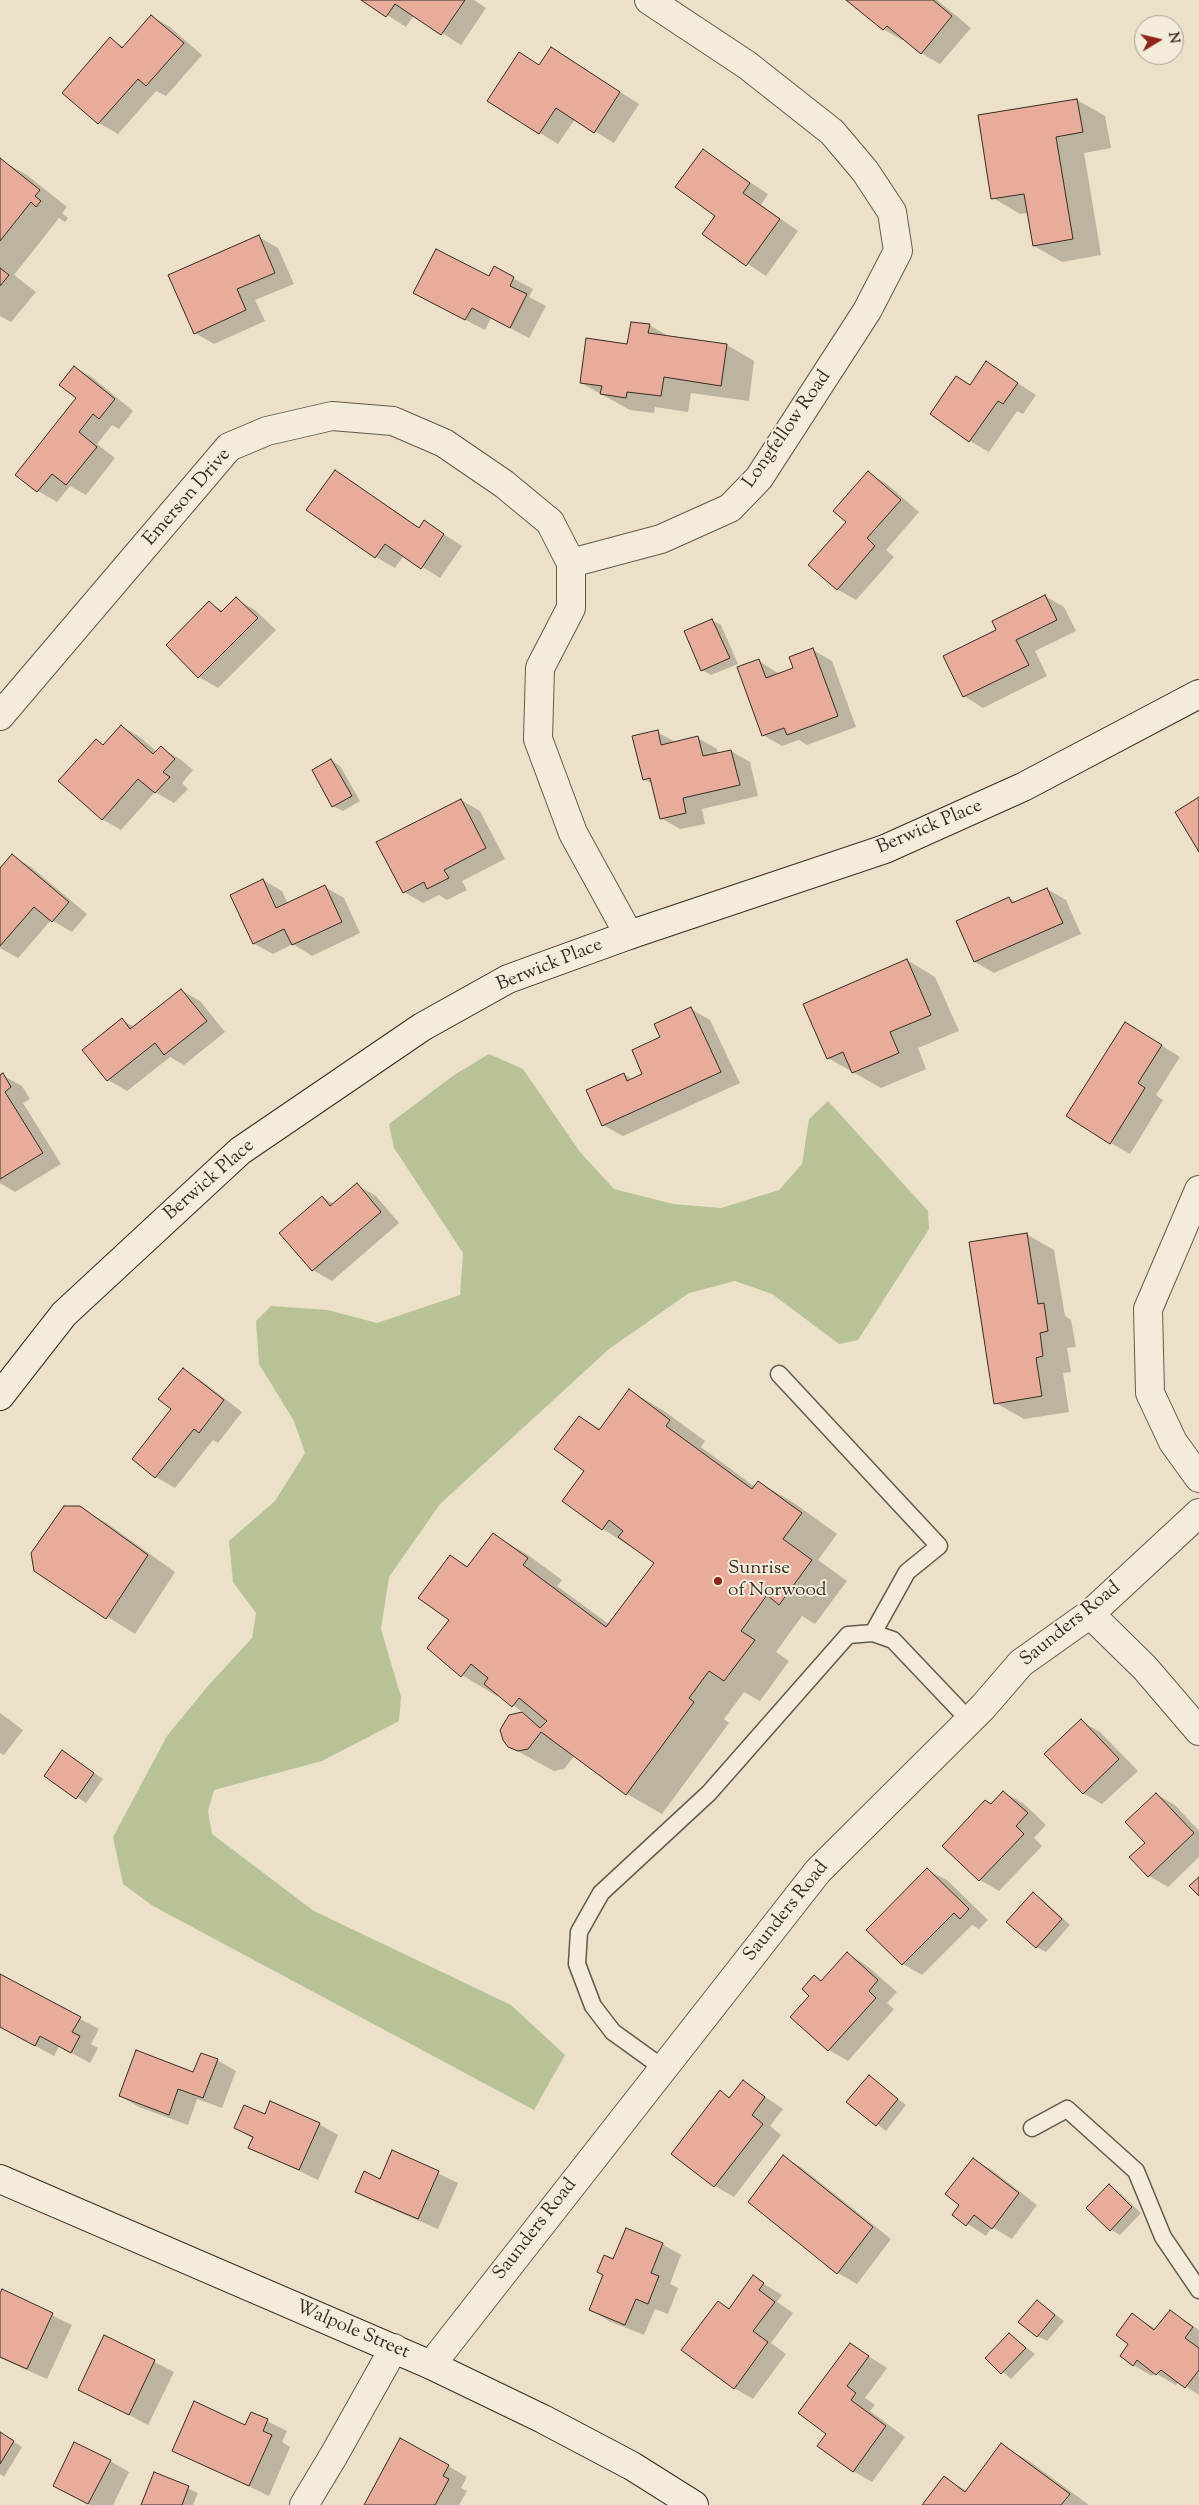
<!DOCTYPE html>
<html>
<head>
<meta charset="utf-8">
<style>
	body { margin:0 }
	#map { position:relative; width:1199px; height:2505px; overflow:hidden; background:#ece1c8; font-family:"Sorts Mill Goudy",serif }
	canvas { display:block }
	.north { position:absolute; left:1134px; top:15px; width:50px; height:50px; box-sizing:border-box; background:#f3ecdb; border:1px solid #a79f91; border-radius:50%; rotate:81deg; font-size:14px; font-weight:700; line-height:20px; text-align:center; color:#352c23 }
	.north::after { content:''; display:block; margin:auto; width:18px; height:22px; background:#8f2418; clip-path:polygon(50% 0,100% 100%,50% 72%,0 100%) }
</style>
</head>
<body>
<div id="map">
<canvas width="1199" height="2505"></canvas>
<div class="north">N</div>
</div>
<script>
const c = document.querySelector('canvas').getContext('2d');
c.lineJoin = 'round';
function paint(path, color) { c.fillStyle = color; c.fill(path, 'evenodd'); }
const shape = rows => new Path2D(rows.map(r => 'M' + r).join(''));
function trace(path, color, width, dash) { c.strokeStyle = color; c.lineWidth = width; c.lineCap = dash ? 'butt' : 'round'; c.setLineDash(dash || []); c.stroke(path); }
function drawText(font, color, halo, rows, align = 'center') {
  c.font = font + ' "Sorts Mill Goudy",serif'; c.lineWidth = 4; c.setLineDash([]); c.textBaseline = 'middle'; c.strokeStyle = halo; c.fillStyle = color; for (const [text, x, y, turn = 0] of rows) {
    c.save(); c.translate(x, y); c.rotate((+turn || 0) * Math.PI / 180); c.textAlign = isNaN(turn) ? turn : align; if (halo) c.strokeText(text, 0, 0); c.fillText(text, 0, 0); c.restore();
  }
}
const green = shape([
	[489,1054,523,1069,580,1152,614,1189,673,1204,721,1208,779,1190,802,1164,809,1119,828,1101,928,1211,929,1229,858,1340,839,1344,772,1294,735,1281,689,1293,609,1349,440,1504,389,1577,381,1629,401,1697,399,1721,322,1761,214,1790,208,1811,212,1834,314,1911,511,2005,565,2055,534,2110,153,1906,123,1884,113,1837,167,1736,207,1687,252,1638,256,1613,233,1582,229,1541,275,1501,305,1453,294,1421,259,1364,256,1321,271,1306,328,1310,377,1323,460,1295,463,1253,394,1148,389,1124,454,1075]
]);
const shadow = shape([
	[364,0,474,0,486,8,461,45,414,15,406,27],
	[848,0,937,0,971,28,940,64,921,53,904,39,902,40,883,29],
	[151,16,170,27,202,55,166,96,156,91,118,134,99,123,64,93,110,39,124,47],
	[570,60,639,104,614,143,575,119,558,144,540,133,540,66],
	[1077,100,1105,116,1111,148,1084,153,1101,255,1062,262,1034,246,1029,213,1020,214,993,198],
	[703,151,768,194,761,205,798,231,766,276,703,234,716,215],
	[0,160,27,175,67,207,62,213,68,218,65,222,59,218,14,275,36,292,11,322,0,316],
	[259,237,278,248,294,284,255,300,265,321,214,344,195,333],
	[494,268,533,289,529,297,546,306,529,338,491,318,485,330,434,304,489,278],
	[649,325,670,337,727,345,754,361,749,401,691,393,688,412,655,407,654,413,630,410,581,383,628,346],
	[987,363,1036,395,1023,414,1017,411,989,452,970,441],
	[74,367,93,378,133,411,119,429,112,425,97,444,115,458,86,495,70,486,57,502,38,491,78,398],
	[335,471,420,528,425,522,462,546,440,578,404,555,395,568,376,557],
	[868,473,887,484,919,512,886,550,894,557,856,600,837,589,848,522],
	[1045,596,1064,607,1076,631,1035,651,1047,676,983,708,964,696,944,657,997,630],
	[236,599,255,610,276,630,218,688,199,677,209,603,224,611],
	[712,620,721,625,738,664,711,675,702,670],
	[813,650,832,661,856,727,807,745,799,740,782,746,763,735,759,661,779,674,795,669],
	[121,726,140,737,157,752,161,748,180,759,193,770,182,783,188,789,174,803,155,792,121,830,102,819,96,741,104,745],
	[657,732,677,743,698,738,717,749,718,754,731,751,750,762,758,796,702,809,705,824,680,829,661,818,653,784,644,779],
	[331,760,340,766,360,801,343,811,333,806],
	[461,800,480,811,505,859,462,881,467,890,447,900,439,895,423,903,404,892],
	[12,856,31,867,87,914,72,932,51,920,18,958,0,948,0,870],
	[263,880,282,891,288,904,325,887,344,898,360,933,312,956,293,944,273,954,253,943],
	[1047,889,1066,900,1081,934,994,973,975,962,957,921,1009,898,1017,903],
	[907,960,935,977,959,1031,918,1048,926,1069,881,1088,828,1058],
	[181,990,200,1001,225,1032,184,1065,170,1057,127,1091,108,1080,122,1020,134,1027],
	[691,1009,710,1020,740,1083,623,1136,603,1125,624,1074,632,1079,644,1074,662,1038],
	[1145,1035,1180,1057,1156,1095,1163,1100,1130,1154,1111,1143],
	[0,1074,22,1086,30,1099,23,1103,61,1164,15,1192,0,1183],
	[357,1185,376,1196,399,1223,332,1281,313,1270,322,1197,334,1204],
	[1026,1234,1054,1250,1065,1316,1071,1320,1076,1347,1067,1348,1071,1372,1063,1373,1069,1412,1024,1419,996,1403],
	[183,1370,202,1381,242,1412,218,1443,213,1440,175,1488,156,1477,134,1459,173,1409],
	[629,1390,664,1411,705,1441,701,1447,755,1487,759,1482,794,1503,837,1534,818,1560,847,1581,815,1624,802,1616,776,1652,789,1661,760,1701,744,1692,724,1719,729,1723,662,1814,627,1794,575,1755,564,1769,554,1771,508,1746,510,1717,524,1713,498,1694,497,1696,462,1675,450,1620,451,1557,469,1567,493,1534,528,1555,562,1580,557,1586,610,1625,656,1563,603,1529,586,1471,579,1417,601,1429],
	[79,1507,108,1524,175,1572,135,1634,35,1571],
	[0,1713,23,1730,4,1755,0,1753],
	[1081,1721,1100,1732,1138,1771,1102,1804,1083,1793],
	[62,1751,103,1779,86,1803,46,1776],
	[1003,1792,1023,1803,1046,1825,1034,1838,1042,1846,999,1891,980,1880,944,1846],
	[1156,1794,1175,1805,1199,1831,1199,1857,1168,1887,1149,1876,1146,1843],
	[927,1870,947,1880,988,1920,979,1929,972,1925,922,1975,903,1964,868,1930],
	[1033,1894,1042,1899,1070,1925,1046,1952,1036,1947],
	[847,1954,866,1965,897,1992,887,2003,894,2009,848,2061,829,2050,792,2017,811,1996,815,1977,823,1981],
	[0,1976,99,2029,91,2044,98,2048,90,2063,59,2046,54,2056,0,2027],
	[217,2060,236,2071,222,2108,197,2099,188,2125,139,2107,120,2096,194,2073],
	[869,2077,906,2105,886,2131,848,2102],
	[743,2082,783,2109,770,2126,781,2135,734,2197,715,2186,721,2092,731,2098],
	[266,2116,319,2124,338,2135,318,2180,250,2147,254,2139,235,2128],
	[393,2152,458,2183,438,2229,375,2202,356,2191,381,2180],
	[783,2157,802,2168,891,2239,857,2284,838,2273,750,2201],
	[973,2159,992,2170,1037,2205,1012,2239,992,2227,986,2236,954,2215,961,2205],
	[1109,2186,1118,2191,1141,2213,1120,2235,1111,2230],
	[662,2244,681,2255,670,2284,678,2288,668,2314,655,2309,644,2335,609,2321,590,2310,614,2261],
	[753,2277,782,2295,777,2302,793,2313,771,2343,786,2354,753,2399,734,2388,718,2302,730,2309],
	[2,2291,72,2325,47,2379,0,2358,0,2296],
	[1037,2301,1064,2321,1047,2341,1037,2336],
	[1170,2311,1199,2330,1199,2395,1179,2382,1176,2385,1155,2373,1152,2376,1133,2365,1130,2344,1132,2315,1156,2329],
	[1009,2334,1035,2354,1011,2379,987,2358],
	[105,2337,174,2372,148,2425,79,2389],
	[851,2345,887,2368,865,2398,875,2405,870,2411,905,2437,872,2482,853,2471,827,2433],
	[251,2413,287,2431,282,2442,290,2447,269,2496,174,2450,245,2427],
	[0,2433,22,2447,4,2477,0,2474],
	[1001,2445,1029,2461,1089,2505,924,2505,944,2478,967,2491],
	[110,2461,129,2472,113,2505,90,2505,54,2486],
	[448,2466,467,2477,461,2488,467,2491,459,2505,366,2505],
	[155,2474,198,2493,193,2505,142,2505]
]);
const building = shape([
	[361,0,465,0,441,35,395,4,386,17,361,0],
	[846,0,933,0,952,16,921,54,887,26,883,30,846,0],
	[151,15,184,43,146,86,138,79,98,124,62,93,110,37,122,48,151,15],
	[551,47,620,92,594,133,556,108,539,134,487,101,519,52,539,65,551,47],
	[1077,99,1083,132,1056,137,1073,239,1033,246,1024,194,991,199,978,115,1077,99],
	[703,149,750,183,743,193,780,219,746,266,702,234,715,216,675,187,703,149],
	[0,158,40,190,35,196,41,201,36,207,31,202,0,241,0,158],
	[259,235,275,273,237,289,246,310,194,334,168,275,259,235],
	[436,249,489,276,494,266,514,277,510,286,527,294,510,328,472,308,465,320,413,293,436,249],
	[0,268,9,275,0,286,0,268],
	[631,322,650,324,648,333,727,344,721,386,664,377,661,396,627,392,626,398,600,394,602,386,580,383,586,338,627,344,631,322],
	[986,361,1018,383,1003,404,998,401,969,442,930,414,956,376,970,385,986,361],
	[74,366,115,399,99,419,93,414,79,432,97,447,66,485,52,474,37,492,15,475,76,398,59,385,74,366],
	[335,470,419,528,424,520,444,534,421,569,385,544,375,558,306,510,335,470],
	[868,471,901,500,867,538,875,546,837,590,808,565,846,522,833,511,868,471],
	[1045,595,1057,620,1016,640,1029,665,963,697,943,656,996,630,992,621,1045,595],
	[236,597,258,618,198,678,166,645,209,601,221,612,236,597],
	[712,619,730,658,701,671,684,631,712,619],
	[813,648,838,716,787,735,784,728,762,736,737,667,759,659,766,678,793,668,789,657,813,648],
	[121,725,153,754,161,746,175,759,163,772,170,777,155,793,138,779,102,820,58,781,96,739,103,745,121,725],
	[658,730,661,745,698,736,703,756,731,750,740,785,683,798,686,813,660,819,650,778,643,780,632,736,658,730],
	[331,759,352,796,332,807,312,770,331,759],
	[1199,797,1199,852,1175,812,1199,797],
	[461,799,486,848,444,870,449,878,427,889,424,882,403,893,376,842,461,799],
	[12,854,69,902,52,922,34,907,0,946,0,868,12,854],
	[263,879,276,908,325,885,342,922,292,945,284,929,253,944,230,895,263,879],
	[1047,888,1063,923,974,962,956,921,1009,897,1012,903,1047,888],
	[907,959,931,1015,890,1032,899,1053,852,1073,843,1052,827,1059,803,1004,907,959],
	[181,989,207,1021,164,1055,155,1043,107,1081,82,1050,122,1018,130,1029,181,989],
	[691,1007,721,1072,602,1126,586,1090,624,1073,627,1081,642,1074,632,1050,660,1037,654,1024,691,1007],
	[1125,1022,1162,1045,1138,1083,1145,1088,1110,1144,1066,1116,1125,1022],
	[3,1073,11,1087,5,1092,43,1153,0,1179,0,1075,3,1073],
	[357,1183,381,1212,312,1271,279,1233,322,1196,330,1206,357,1183],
	[1027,1233,1038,1304,1044,1303,1048,1331,1040,1333,1043,1356,1036,1358,1042,1396,994,1404,969,1242,1027,1233],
	[183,1368,224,1400,199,1433,194,1429,155,1478,132,1459,171,1409,158,1399,183,1368],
	[629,1389,670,1420,666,1426,752,1489,758,1481,802,1513,783,1539,812,1560,779,1605,767,1595,741,1631,755,1640,724,1681,709,1671,689,1698,694,1702,626,1795,541,1732,528,1749,518,1751,508,1747,503,1740,500,1730,509,1715,522,1712,540,1728,547,1721,519,1698,512,1707,484,1684,488,1678,471,1664,461,1677,427,1648,449,1620,418,1598,450,1555,467,1567,493,1533,528,1558,523,1565,606,1627,654,1563,618,1537,623,1531,609,1520,602,1530,562,1501,584,1471,554,1449,579,1416,599,1430,629,1389],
	[64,1506,80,1506,148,1555,106,1619,34,1571,31,1553,64,1506],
	[1081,1719,1119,1759,1083,1794,1044,1754,1081,1719],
	[62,1750,94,1773,76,1799,44,1776,62,1750],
	[1003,1791,1028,1813,1016,1826,1024,1834,979,1881,942,1846,985,1800,991,1804,1003,1791],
	[1156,1793,1194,1833,1148,1877,1129,1857,1145,1843,1125,1822,1156,1793],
	[927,1868,969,1909,960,1919,954,1913,902,1965,866,1930,927,1868],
	[1199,1877,1199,1896,1189,1886,1199,1877],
	[1033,1892,1062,1919,1036,1948,1006,1922,1033,1892],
	[847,1952,878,1980,869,1991,876,1998,828,2051,790,2017,809,1996,802,1989,814,1975,821,1981,847,1952],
	[0,1974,81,2017,72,2032,80,2036,71,2053,40,2036,35,2046,0,2027,0,1974],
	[136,2050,193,2072,201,2053,218,2059,203,2098,178,2089,169,2115,119,2096,136,2050],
	[869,2075,898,2099,876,2126,846,2102,869,2075],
	[743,2080,765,2097,752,2115,763,2124,714,2187,671,2154,720,2090,729,2098,743,2080],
	[270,2101,320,2123,299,2170,248,2148,253,2137,234,2128,244,2105,265,2114,270,2101],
	[392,2150,439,2171,418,2219,355,2192,364,2171,380,2179,392,2150],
	[783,2155,873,2227,837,2274,748,2202,783,2155],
	[973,2158,1019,2193,992,2229,974,2215,966,2226,952,2215,959,2205,945,2194,973,2158],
	[1109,2184,1132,2207,1110,2231,1086,2208,1109,2184],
	[626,2228,663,2243,651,2273,659,2276,648,2304,636,2299,625,2325,589,2310,603,2275,597,2272,604,2255,613,2259,626,2228],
	[753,2275,764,2283,759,2290,775,2302,753,2331,768,2342,734,2389,681,2350,718,2301,729,2309,753,2275],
	[2,2289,53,2313,27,2369,0,2357,0,2293,2,2289],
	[1037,2300,1055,2315,1037,2337,1018,2322,1037,2300],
	[1170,2310,1193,2327,1185,2338,1199,2348,1199,2370,1185,2388,1161,2370,1156,2375,1137,2360,1133,2366,1120,2356,1128,2344,1116,2335,1132,2313,1154,2330,1170,2310],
	[1009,2333,1026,2348,1001,2374,985,2358,1009,2333],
	[104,2335,155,2360,129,2415,78,2390,104,2335],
	[850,2343,869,2356,847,2386,856,2393,851,2400,886,2426,853,2472,817,2446,826,2434,798,2413,850,2343],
	[194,2401,245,2425,251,2412,268,2419,263,2431,272,2435,249,2486,172,2451,194,2401],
	[0,2432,14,2441,0,2464,0,2432],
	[400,2438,449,2465,443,2476,449,2479,435,2505,364,2505,400,2438],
	[74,2442,111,2460,88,2504,53,2486,74,2442],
	[1001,2443,1070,2494,1061,2505,922,2505,944,2476,965,2492,1001,2443],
	[154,2472,189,2486,182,2505,141,2505,154,2472]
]);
const lane = shape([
	[779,1374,939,1546,907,1572,873,1633],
	[663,2068,613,2032,593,2006,577,1964,579,1932,601,1893,709,1793,848,1635,873,1633,893,1640,969,1720],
	[1032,2128,1067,2109,1136,2171,1163,2237,1199,2290]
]);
const street = shape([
	[0,716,229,447,267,431,332,416,393,421,444,443,504,484,550,522,571,563],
	[629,935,573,833,538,739,540,668,571,608,571,563,661,539,730,508,759,478,867,311,898,251,892,212,865,171,832,132,747,65,649,0],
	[1199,1190,1148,1309,1150,1393,1173,1442,1199,1478],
	[1090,1614,1145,1668,1199,1731],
	[431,2365,818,1871,983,1707,1021,1663,1090,1614,1199,1513],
	[304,2505,334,2455,394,2348]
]);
const secondary = shape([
	[0,1396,64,1314,240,1151,422,1027,508,979,629,935,885,849,1023,787,1199,694],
	[0,2179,431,2365,543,2419,632,2466,694,2505]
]);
const markers = [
	[718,1581,5,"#8f2418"]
];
const streetNames = [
	["Longfellow Road",788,430,-55],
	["Emerson Drive",188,498,-49],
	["Berwick Place",930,828,-23],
	["Berwick Place",550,966,-22],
	["Berwick Place",210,1181,-41],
	["Saunders Road",1071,1625,-39],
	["Saunders Road",787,1912,-51],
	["Saunders Road",536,2230,-52],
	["Walpole Street",352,2331,23]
];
const poiNames = [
	["Sunrise",728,1570],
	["of Norwood",728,1592]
];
paint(green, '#b7c396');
paint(shadow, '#0003');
paint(building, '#e8ac9b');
trace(building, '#352c23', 1);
trace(lane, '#63594c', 19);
trace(street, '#63594c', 30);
trace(secondary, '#352c23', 30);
trace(lane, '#f3ecdb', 16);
trace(street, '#f3ecdb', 28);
trace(secondary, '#f3ecdb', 28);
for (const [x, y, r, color] of markers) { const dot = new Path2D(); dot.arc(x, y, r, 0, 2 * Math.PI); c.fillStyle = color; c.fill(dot); trace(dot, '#f3ecdb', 2); }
drawText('19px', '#352c23', '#f3ecdb', streetNames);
drawText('19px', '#352c23', '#f3ecdb', poiNames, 'left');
</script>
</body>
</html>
